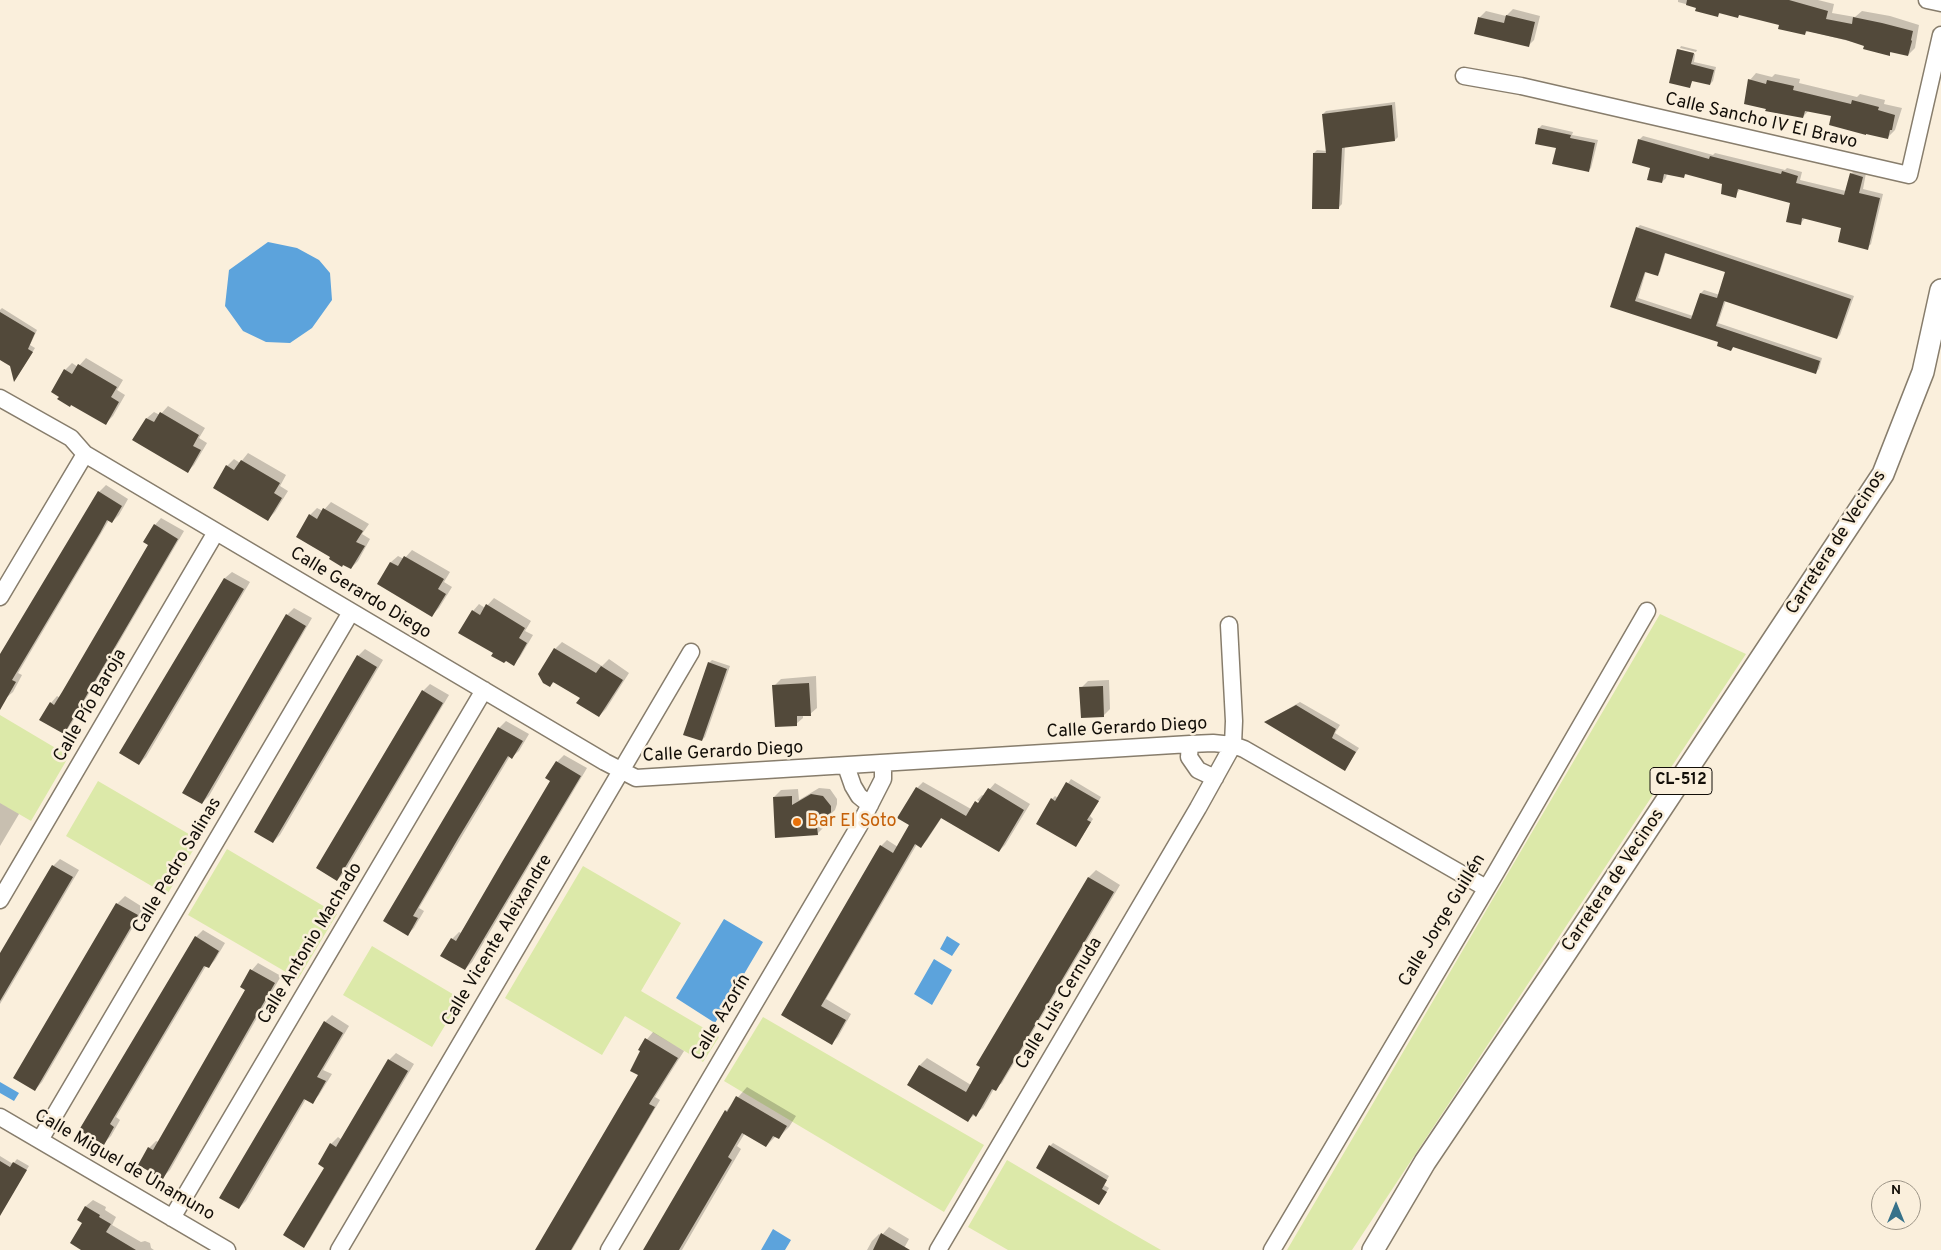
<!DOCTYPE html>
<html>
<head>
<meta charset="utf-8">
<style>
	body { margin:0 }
	#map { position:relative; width:1941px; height:1250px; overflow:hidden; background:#faefdc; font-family:Overpass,sans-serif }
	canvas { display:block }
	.north { position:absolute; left:1871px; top:1180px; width:50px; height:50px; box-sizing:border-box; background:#faefdc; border:1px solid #9d9587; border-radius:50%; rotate:0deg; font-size:14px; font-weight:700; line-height:20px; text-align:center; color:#120e08 }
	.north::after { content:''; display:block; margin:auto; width:18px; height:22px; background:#37728a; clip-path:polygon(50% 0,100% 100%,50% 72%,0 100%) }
</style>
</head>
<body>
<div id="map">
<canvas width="1941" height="1250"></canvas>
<div class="north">N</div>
</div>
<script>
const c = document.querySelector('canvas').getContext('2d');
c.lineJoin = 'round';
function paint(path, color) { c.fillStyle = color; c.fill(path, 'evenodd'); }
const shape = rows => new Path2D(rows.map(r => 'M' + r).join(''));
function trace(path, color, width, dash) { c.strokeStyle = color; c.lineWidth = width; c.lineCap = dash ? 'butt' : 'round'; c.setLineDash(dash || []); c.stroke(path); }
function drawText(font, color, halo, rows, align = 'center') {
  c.font = font + ' Overpass,sans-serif'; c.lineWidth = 5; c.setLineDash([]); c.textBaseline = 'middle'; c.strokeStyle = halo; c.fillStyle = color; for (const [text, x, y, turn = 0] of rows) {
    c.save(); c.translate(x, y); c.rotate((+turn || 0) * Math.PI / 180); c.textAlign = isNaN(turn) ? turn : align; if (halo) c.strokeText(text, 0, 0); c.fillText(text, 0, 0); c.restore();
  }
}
const green = shape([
	[1660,614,1746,654,1352,1250,1287,1250],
	[0,715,69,756,31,821,0,803],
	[98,781,199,840,167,895,66,836],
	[227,849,337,914,298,979,188,915],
	[583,866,681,923,641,991,719,1037,703,1062,625,1016,602,1055,505,998],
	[372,946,461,999,432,1047,343,995],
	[763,1017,984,1145,944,1212,724,1081],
	[1007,1160,1114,1223,1161,1250,1008,1250,968,1227]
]);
const water = shape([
	[268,242,297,248,319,260,330,273,332,300,312,328,290,343,266,342,243,331,225,306,229,270],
	[724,919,763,942,715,1023,676,998],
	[947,936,960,944,952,956,940,949],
	[934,959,952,970,932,1005,914,994],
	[0,1082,19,1093,14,1101,0,1093],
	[773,1229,791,1240,785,1250,761,1250]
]);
const shadow = shape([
	[1678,0,1744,0,1741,13,1738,16,1721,12,1718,15,1697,7,1678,2],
	[1769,0,1818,0,1834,4,1832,13,1855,17,1862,11,1890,16,1919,25,1915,48,1908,55,1892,51,1889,54,1865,45,1808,31,1804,34,1781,24],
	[1513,9,1540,16,1534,40,1528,46,1476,33,1480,17,1486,11,1506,16],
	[1681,46,1697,50,1696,52,1680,48],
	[1678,49,1695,54,1694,62,1716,67,1713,81,1710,84,1693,80,1689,87,1670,82],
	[1756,73,1772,77,1775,74,1800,79,1799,83,1857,97,1860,94,1885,100,1884,104,1902,108,1895,130,1888,137,1833,115,1809,110,1803,117,1781,113,1745,103,1750,80],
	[1395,102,1398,137,1395,140,1345,146,1342,204,1339,207,1314,153,1317,150,1327,151,1323,114,1326,111],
	[1542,125,1573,132,1572,135,1598,140,1591,168,1588,171,1557,147,1536,143,1539,128],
	[1643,136,1713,155,1715,153,1785,170,1787,168,1802,172,1800,180,1846,191,1851,174,1855,170,1866,173,1863,189,1883,194,1871,244,1867,248,1843,227,1805,218,1800,224,1791,202,1740,189,1735,196,1723,183,1687,173,1683,177,1667,173,1666,178,1662,182,1652,167,1639,140],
	[1640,225,1854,296,1840,335,1837,338,1726,300,1718,323,1822,358,1819,369,1816,372,1734,346,1731,350,1720,342,1612,306,1637,228],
	[1666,252,1727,271,1720,295,1704,290,1701,293,1693,316,1638,298,1646,271,1657,275,1660,272],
	[2,308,37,330,30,345,35,348,15,380,11,365,0,358,0,310],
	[86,358,123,380,117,390,125,395,113,416,106,423,65,370,72,363,78,367],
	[168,406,205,428,199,438,207,443,194,465,188,471,147,418,154,412,160,415],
	[248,453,286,475,280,486,288,491,275,512,268,519,227,466,234,459,240,463],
	[106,485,128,499,119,515,112,522,109,520,18,673,22,675,13,692,6,698,0,695,0,656,99,492],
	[331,502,369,524,362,534,370,539,358,561,351,568,332,557,310,515,317,508,323,511],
	[161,518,184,531,70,726,64,733,51,703,57,696,60,698,150,544,155,525],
	[412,550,450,572,444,582,452,587,439,608,432,615,379,584,391,562,398,556,404,559],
	[232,572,250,582,146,757,139,764,121,753,225,578],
	[494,598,531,621,525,631,533,635,520,657,513,664,495,653,473,611,479,604,485,608],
	[294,608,312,618,209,796,202,803,184,792,287,615],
	[562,642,602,666,609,659,629,673,606,709,599,716,582,697,554,682,550,686,555,649],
	[365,649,383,660,280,835,273,842,358,656],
	[712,660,730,666,705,737,702,740,709,663],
	[816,676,817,708,810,714,803,715,803,718,796,724,774,686,781,679],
	[1109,680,1110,709,1103,716,1081,688,1088,681],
	[430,684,449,695,344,873,337,880,423,691],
	[1300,702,1340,725,1335,733,1359,748,1345,769,1266,722],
	[506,721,529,734,519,751,512,757,510,756,419,908,424,911,414,928,407,935,385,921,499,728],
	[564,755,587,768,472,962,465,969,452,939,459,932,461,933,552,781,557,762],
	[1071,779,1101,797,1090,816,1093,819,1076,846,1052,799,1055,796,1058,798],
	[923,782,971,809,976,803,984,805,977,800,982,795,984,796,995,783,1030,804,1005,845,999,851,942,817,927,840,921,846,917,844,826,999,851,1014,838,1037,832,1043,783,1015,881,846,887,840,898,847,911,825,917,788],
	[819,788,830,789,837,799,837,804,835,810,824,820,824,827,817,834,774,797,781,790,798,789,799,800],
	[0,803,19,814,0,846],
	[60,859,79,870,0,1004,0,956,53,866],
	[1096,870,1120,885,1002,1083,994,1089,983,1108,968,1120,908,1085,920,1065,927,1058,971,1085,982,1067,978,1064,1089,877],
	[125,896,144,908,42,1082,35,1090,15,1078,117,904],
	[203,930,225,943,215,960,209,967,206,966,116,1117,120,1120,111,1136,104,1143,81,1130,196,937],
	[258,963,281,976,170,1170,163,1177,149,1148,156,1141,159,1142,246,989,242,986,252,970],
	[332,1015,349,1026,323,1070,332,1074,319,1095,312,1102,306,1099,246,1201,239,1208,325,1022],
	[653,1032,684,1051,655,1097,660,1100,572,1250,536,1250,640,1075,642,1051,639,1049],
	[396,1053,414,1064,310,1239,304,1246,331,1144,338,1137,342,1140,389,1060],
	[747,1087,796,1116,789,1127,779,1137,776,1136,766,1146,745,1133,737,1146,741,1149,682,1250,644,1250,726,1111],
	[1053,1143,1109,1176,1104,1185,1109,1188,1102,1200,1050,1146],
	[0,1156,13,1164,17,1159,29,1166,6,1203,0,1200],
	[93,1200,106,1207,105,1210,116,1217,112,1225,141,1242,145,1241,150,1243,151,1248,154,1250,82,1250,86,1206],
	[889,1227,909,1239,903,1250,867,1250,872,1241,879,1234,881,1236]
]);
const building = shape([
	[1687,0,1789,0,1828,11,1826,19,1852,24,1853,17,1882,23,1913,31,1911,40,1912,41,1908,56,1890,52,1890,56,1863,49,1864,46,1846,40,1806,31,1805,35,1778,29,1779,25,1739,15,1738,18,1719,13,1718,17,1695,11,1696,8,1686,5],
	[1506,15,1535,22,1529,47,1474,34,1478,17,1504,23],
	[1677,49,1694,53,1691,64,1714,70,1710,85,1692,81,1690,88,1669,83],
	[1748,79,1766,84,1767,80,1794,86,1793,90,1851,104,1852,100,1879,107,1878,110,1895,115,1892,130,1890,130,1888,139,1866,134,1866,135,1829,125,1831,116,1805,111,1803,118,1765,111,1766,109,1744,104],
	[1392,105,1395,141,1342,148,1339,209,1312,209,1313,153,1326,153,1322,114],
	[1538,128,1571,135,1570,138,1595,143,1589,172,1552,164,1556,148,1535,144],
	[1638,139,1709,159,1710,156,1781,174,1782,171,1798,176,1796,183,1844,195,1850,173,1863,177,1859,193,1880,198,1868,250,1838,242,1841,228,1802,218,1801,225,1786,222,1790,203,1738,189,1736,198,1721,194,1722,184,1685,174,1684,178,1664,174,1662,183,1647,180,1650,168,1632,163],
	[1636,227,1851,299,1837,339,1724,301,1716,326,1820,361,1816,374,1733,347,1731,351,1717,346,1718,342,1610,307],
	[1665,253,1725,272,1717,298,1700,293,1691,319,1635,301,1645,272,1658,276],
	[0,312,35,333,28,349,33,352,14,382,10,366,0,360],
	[78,364,117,387,111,397,119,402,106,425,71,405,70,407,57,399,59,397,51,392,64,369,72,374],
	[160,412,199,435,193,446,201,450,188,473,132,440,146,418,154,422],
	[241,460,280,483,274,493,282,498,268,521,213,488,226,465,234,470],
	[98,491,122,506,112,523,107,520,100,533,12,680,16,682,0,710,0,654],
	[323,508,363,531,356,542,365,546,351,569,343,565,342,567,329,559,330,557,296,537,309,514,317,519],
	[154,524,178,539,64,734,39,720,50,702,54,705,62,692,148,545,143,542],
	[404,556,444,579,438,589,446,594,432,617,377,584,390,562,398,566],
	[224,578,244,589,139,765,119,753],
	[486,604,525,628,519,638,527,643,514,666,506,661,504,663,491,656,493,653,458,633,472,610,480,615],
	[286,614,306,626,202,804,182,793],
	[554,648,596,673,601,666,623,680,599,717,576,703,580,698,553,682,550,687,543,683,538,674],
	[357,655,377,667,273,843,254,832],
	[708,662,727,669,702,741,683,735],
	[809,683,811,716,797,716,797,726,775,727,772,685],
	[1103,686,1104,717,1081,718,1079,687],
	[422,690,443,703,337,881,316,868],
	[1296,705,1336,729,1332,738,1356,752,1345,771,1264,722],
	[498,727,523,741,512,759,508,756,459,837,413,916,418,918,408,936,383,921],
	[556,761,581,776,465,970,440,956,451,938,456,941,502,862,550,781,545,778],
	[1066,782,1099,801,1087,820,1091,822,1076,847,1036,824,1051,798,1055,801],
	[916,787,966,816,975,801,978,803,988,788,1024,810,999,852,941,818,921,848,915,844,821,1006,846,1020,832,1045,781,1015,880,845,893,853,909,825,897,818],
	[811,794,823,796,831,806,831,812,828,818,817,827,818,835,775,838,773,797,792,796,792,805],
	[52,865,73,877,0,1001,0,953],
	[1088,877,1114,892,996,1091,992,1089,976,1117,973,1114,968,1122,907,1085,919,1065,966,1092,980,1067,976,1065],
	[116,903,138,915,35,1091,13,1078],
	[195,936,219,951,209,968,204,966,110,1124,114,1127,104,1145,79,1130],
	[250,969,275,983,163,1179,138,1165,148,1147,153,1150,245,990,240,987],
	[324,1021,343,1033,317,1077,326,1081,313,1104,304,1099,239,1209,219,1198],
	[645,1038,678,1058,649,1104,655,1107,571,1250,535,1250,638,1075,630,1071,640,1051,638,1050],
	[388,1059,408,1071,304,1248,283,1235,324,1168,318,1164,330,1143,336,1147],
	[736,1096,787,1126,779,1139,773,1136,766,1147,742,1133,728,1157,732,1160,679,1250,643,1250,725,1110,727,1112],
	[1049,1145,1107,1180,1102,1189,1107,1192,1099,1205,1036,1168],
	[0,1161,10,1167,13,1162,27,1170,0,1216],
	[85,1206,100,1215,99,1217,111,1224,106,1232,136,1250,81,1250,70,1243,82,1223,77,1220],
	[881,1233,910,1250,873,1250]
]);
const minor = shape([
	[1927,0,1941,3],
	[1464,76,1521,86,1909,175,1941,35],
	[0,398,71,438,85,454,605,762,636,778,1190,744,1213,743,1233,745,1244,749,1486,888],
	[0,597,85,454],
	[1190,744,1189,757,1198,770,1215,778],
	[846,766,853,786,859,796,870,805],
	[0,900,216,532],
	[0,1117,227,1250],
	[40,1140,351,612],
	[172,1218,484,690],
	[339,1250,691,652],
	[609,1250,859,826,883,779,883,764],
	[938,1250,1198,808,1233,745,1234,721,1229,625],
	[1272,1250,1495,874,1647,611]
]);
const major = shape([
	[1373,1250,1425,1162,1561,960,1883,474,1923,372,1941,290]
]);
const markers = [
	[797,822,5,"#e8710a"]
];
const shields = [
	[1681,781,62]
];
const shieldNames = [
	["CL-512",1681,781]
];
const streetNames = [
	["Calle Sancho IV El Bravo",1761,122,13],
	["Carretera de Vecinos",1837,543,-57],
	["Calle Gerardo Diego",360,594,31],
	["Calle Pío Baroja",91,706,-60],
	["Calle Gerardo Diego",1127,729,-3],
	["Calle Gerardo Diego",723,753,-3],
	["Calle Pedro Salinas",178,866,-59],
	["Carretera de Vecinos",1614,881,-56],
	["Calle Jorge Guillén",1443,921,-59],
	["Calle Vicente Aleixandre",498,941,-59],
	["Calle Antonio Machado",311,944,-59],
	["Calle Luis Cernuda",1060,1004,-59],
	["Calle Azorín",722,1018,-59],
	["Calle Miguel de Unamuno",124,1166,30]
];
const foodNames = [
	["Bar El Soto",807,822]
];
paint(green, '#dce9a9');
paint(water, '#5ca3dc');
paint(shadow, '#0003');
paint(building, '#52493a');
trace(minor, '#877d6c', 19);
trace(major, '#877d6c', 24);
trace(minor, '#fff', 16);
trace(major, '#fff', 21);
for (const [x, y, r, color] of markers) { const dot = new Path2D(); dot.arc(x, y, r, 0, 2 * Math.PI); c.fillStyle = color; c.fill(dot); trace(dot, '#faefdc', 2); }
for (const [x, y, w] of shields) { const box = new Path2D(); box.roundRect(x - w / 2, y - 13.5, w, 27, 4); c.fillStyle = '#faefdc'; c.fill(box); trace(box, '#120e08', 1); }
drawText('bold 16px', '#120e08', null, shieldNames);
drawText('18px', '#120e08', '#faefdc', streetNames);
drawText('18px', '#c56008', '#faefdc', foodNames, 'left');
</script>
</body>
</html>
